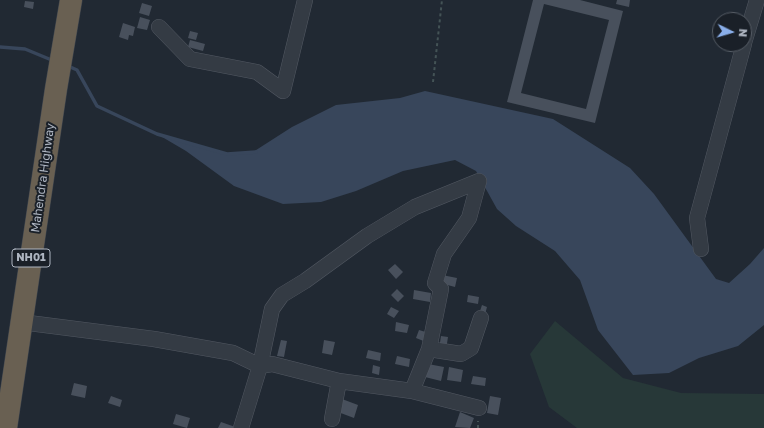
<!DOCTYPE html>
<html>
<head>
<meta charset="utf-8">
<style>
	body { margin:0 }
	#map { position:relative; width:764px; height:428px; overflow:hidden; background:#212933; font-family:"Golos Text",sans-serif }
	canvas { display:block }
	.north { position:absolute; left:712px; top:12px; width:40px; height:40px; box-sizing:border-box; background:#1a2028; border:1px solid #555c65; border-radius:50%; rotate:95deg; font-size:11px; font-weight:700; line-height:16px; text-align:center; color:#aeb5c1 }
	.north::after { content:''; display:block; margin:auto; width:14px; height:18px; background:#8aafea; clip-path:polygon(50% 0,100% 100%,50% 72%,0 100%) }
</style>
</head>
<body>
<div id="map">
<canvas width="764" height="428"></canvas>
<div class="north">N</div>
</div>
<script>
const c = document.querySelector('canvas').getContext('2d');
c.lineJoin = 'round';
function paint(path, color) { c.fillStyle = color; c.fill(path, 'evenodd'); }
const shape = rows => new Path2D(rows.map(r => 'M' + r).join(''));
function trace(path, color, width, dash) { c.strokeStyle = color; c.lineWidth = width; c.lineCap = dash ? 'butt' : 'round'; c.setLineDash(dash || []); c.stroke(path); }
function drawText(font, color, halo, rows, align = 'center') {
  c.font = font + ' "Golos Text",sans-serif'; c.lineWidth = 4; c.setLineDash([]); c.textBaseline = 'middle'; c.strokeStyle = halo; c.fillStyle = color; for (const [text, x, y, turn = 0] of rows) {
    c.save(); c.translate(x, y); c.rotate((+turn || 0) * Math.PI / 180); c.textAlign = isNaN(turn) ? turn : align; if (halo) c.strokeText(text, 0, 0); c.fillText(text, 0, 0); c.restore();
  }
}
const green = shape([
	[555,321,623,378,681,393,764,394,764,428,577,428,549,407,530,354]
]);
const water = shape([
	[425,91,553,119,630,168,654,194,716,279,729,283,750,264,764,248,764,325,738,346,699,358,669,373,633,375,598,330,580,280,555,251,516,226,497,209,476,171,455,160,403,171,356,191,321,202,283,204,234,186,186,151,157,134,227,154,253,152,292,127,336,105,400,98]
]);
const stream = shape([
	[0,47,25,49,54,61],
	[68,66,77,70,97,106,157,134,227,154,256,152]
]);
const building = shape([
	[533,0,580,0,623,11,595,123,507,102],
	[544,4,609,20,586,109,521,93],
	[617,0,630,0,629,7,616,4],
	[25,1,34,2,33,9,24,7],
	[142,3,152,6,149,16,139,13],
	[140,17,150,20,147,30,137,28],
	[123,23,135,27,133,36,129,35,128,40,119,37],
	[190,31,198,33,196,40,188,38],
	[190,40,205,44,203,51,188,47],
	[395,264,403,272,396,279,388,270],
	[442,275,457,278,455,287,440,283],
	[397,289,404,296,398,302,391,295],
	[414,290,431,293,430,302,413,299],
	[468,295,479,297,478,304,467,302],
	[482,305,487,307,484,318,478,317],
	[391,307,399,311,394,318,387,314],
	[396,322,409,325,407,333,395,331],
	[419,330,429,333,426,342,416,338],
	[441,336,448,337,446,350,439,349],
	[281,340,287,341,284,357,277,356],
	[324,340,335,342,332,355,322,353],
	[368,350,381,353,380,361,366,358],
	[397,356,410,359,409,367,395,364],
	[428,364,444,367,441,381,425,377],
	[373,365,380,367,379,375,372,373],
	[449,367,463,370,461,382,447,380],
	[473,376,486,378,485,386,471,384],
	[74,383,87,386,85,398,71,395],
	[111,396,122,400,120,407,108,403],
	[490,396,501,398,498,415,487,413],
	[342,399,358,405,354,418,338,412],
	[460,412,474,418,470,428,455,427],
	[176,414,190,418,187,428,173,424],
	[221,422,238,428,218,428]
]);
const path = shape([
	[433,82,442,0],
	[478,428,478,421]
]);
const minor = shape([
	[159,27,190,59,257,72,283,91,305,0],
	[744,43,757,0],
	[701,249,697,218,744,44],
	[21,322,154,339,233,353,260,366,272,364,339,381,412,391,479,408],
	[429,349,461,354,471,348,481,318],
	[332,419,339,381],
	[241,428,260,366,272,309,282,295,305,281,367,236,415,207,479,181,469,218,444,254,435,283,441,289,429,349,412,391]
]);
const highway = shape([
	[6,428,56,89,71,0]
]);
const shields = [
	[31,258,38]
];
const shieldNames = [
	["NH01",31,258]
];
const streetNames = [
	["Mahendra Highway",43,178,-82]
];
paint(green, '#273838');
paint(water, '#38465b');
trace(stream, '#38465b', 3.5);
paint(building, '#48505c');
trace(minor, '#525862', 16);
trace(highway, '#3f454e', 23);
trace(path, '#445356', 2, [3, 3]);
trace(minor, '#343b44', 15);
trace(highway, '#696052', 22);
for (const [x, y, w] of shields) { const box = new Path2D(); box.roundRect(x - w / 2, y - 9, w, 18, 3); c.fillStyle = '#1a2028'; c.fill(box); trace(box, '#aeb5c1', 1); }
drawText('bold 11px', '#aeb5c1', null, shieldNames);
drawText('12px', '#aeb5c1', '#1a2028', streetNames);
</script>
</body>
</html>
